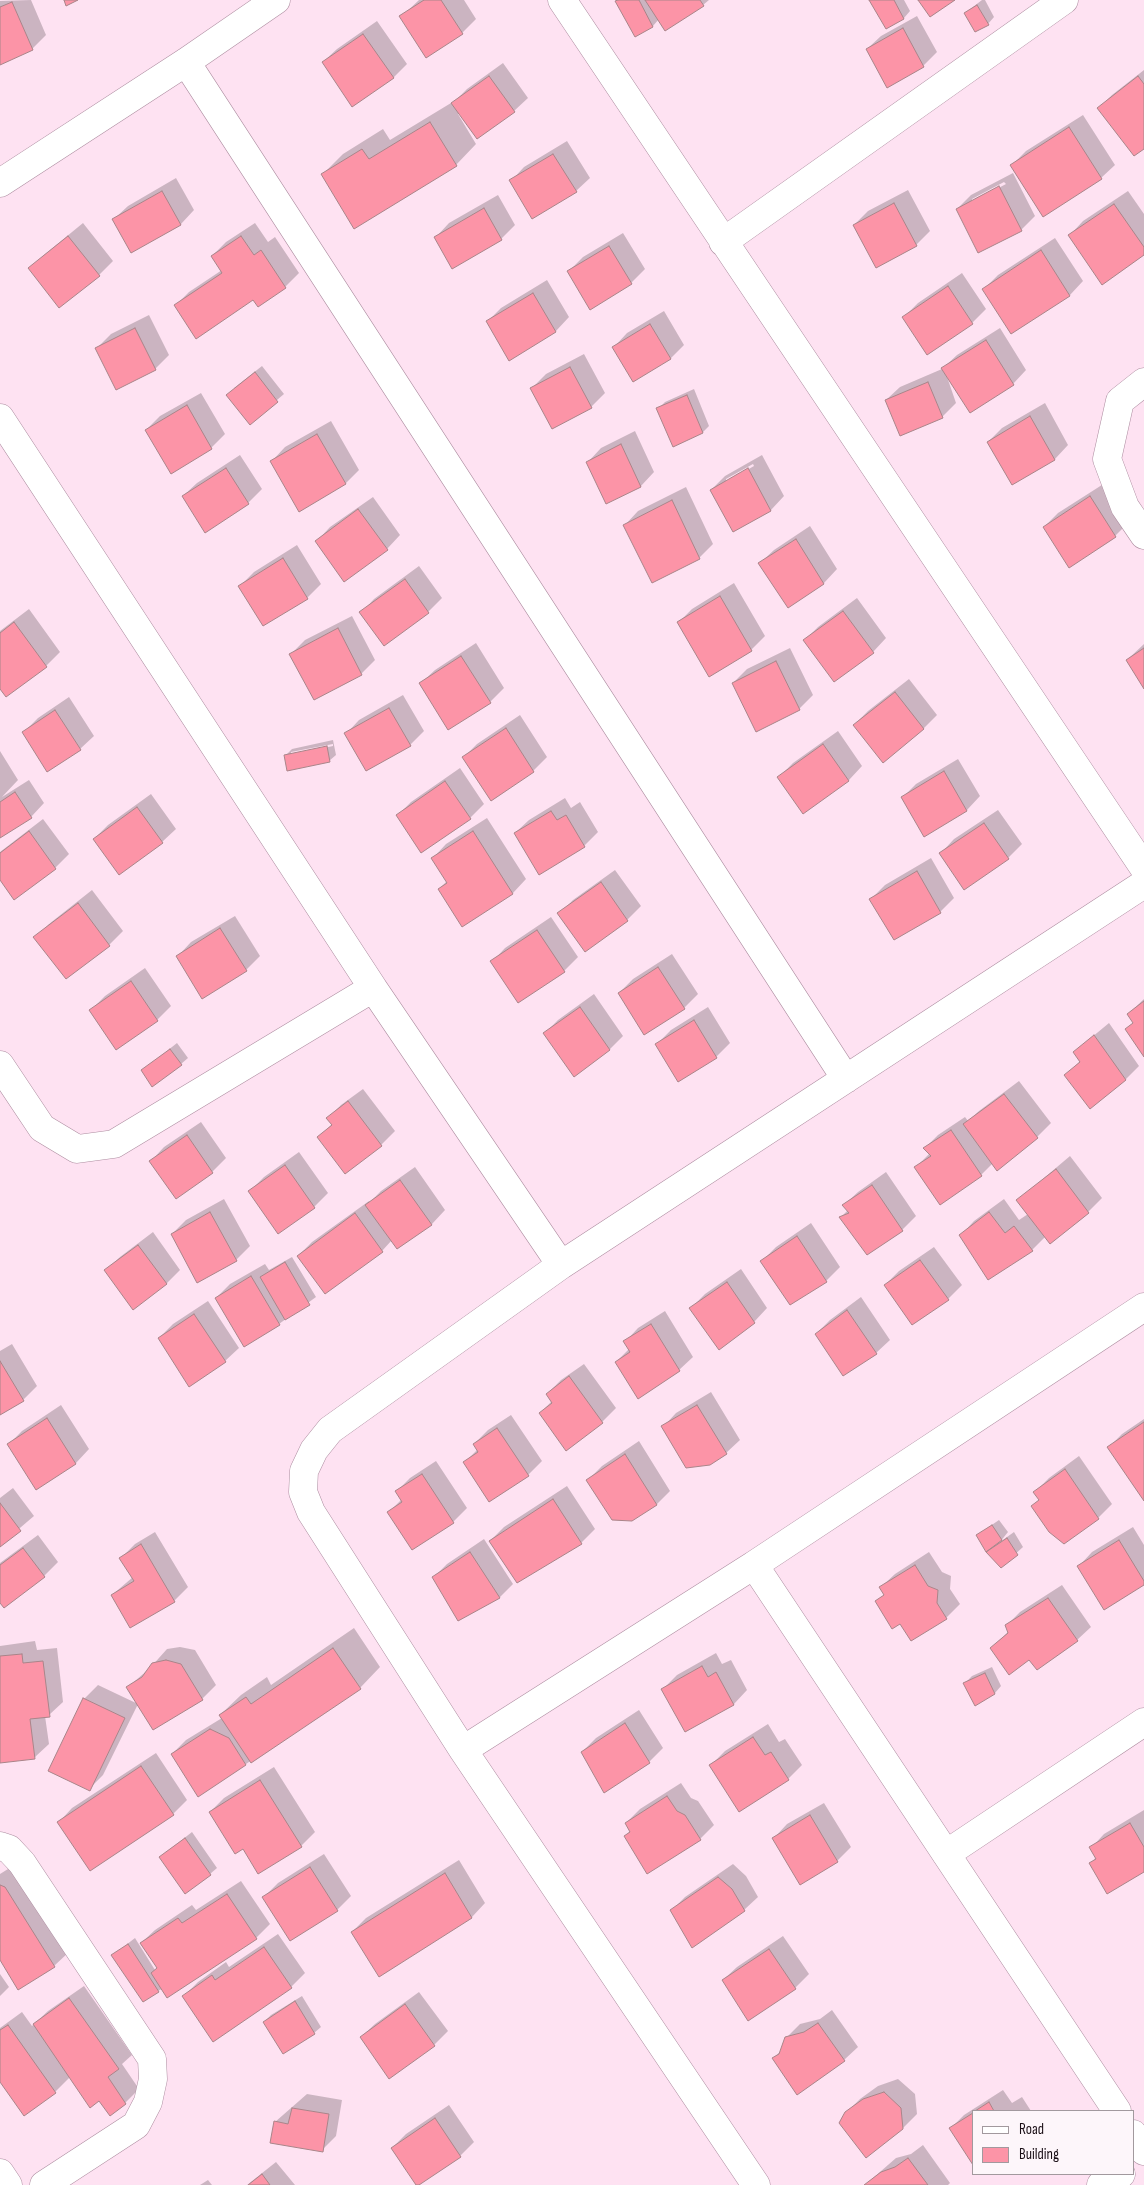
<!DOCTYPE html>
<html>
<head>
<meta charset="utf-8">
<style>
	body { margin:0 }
	#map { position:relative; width:1144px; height:2185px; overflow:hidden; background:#fee2f2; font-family:"Sofia Sans Condensed",sans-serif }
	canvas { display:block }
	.legend { position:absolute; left:972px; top:2110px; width:162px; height:65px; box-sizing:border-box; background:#fdf6fa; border:1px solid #a2999e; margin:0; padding:6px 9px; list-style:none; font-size:15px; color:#190e15 }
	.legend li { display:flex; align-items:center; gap:10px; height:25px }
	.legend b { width:25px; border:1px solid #a2999e }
</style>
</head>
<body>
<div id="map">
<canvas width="1144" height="2185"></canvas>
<ul class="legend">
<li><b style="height:6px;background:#fff"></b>Road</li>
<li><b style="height:14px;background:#fc94a7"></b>Building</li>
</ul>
</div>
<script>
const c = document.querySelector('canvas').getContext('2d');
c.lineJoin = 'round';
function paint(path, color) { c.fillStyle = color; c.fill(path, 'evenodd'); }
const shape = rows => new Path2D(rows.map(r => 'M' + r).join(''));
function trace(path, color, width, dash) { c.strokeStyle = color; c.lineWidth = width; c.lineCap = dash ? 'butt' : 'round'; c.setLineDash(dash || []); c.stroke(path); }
const shadow = shape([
	[31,0,46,35,32,49,0,63,0,1],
	[419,0,464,0,476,19,462,33,426,56,401,17],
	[618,0,709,0,703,5,659,19,653,26,635,36],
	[871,0,904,0,910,11,904,18,886,28],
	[982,0,985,0,994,17,988,24,965,13],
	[917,16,937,52,923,66,867,49,881,36],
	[377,21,407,64,394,77,352,106,323,62,337,49],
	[503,63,528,98,514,111,458,114,476,144,456,165,323,174,343,154,383,129,390,140,451,103,452,104,467,89],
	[1144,70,1144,147,1099,108,1112,95],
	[1083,115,1115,165,1101,178,1012,165,1026,151],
	[567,141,590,178,576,191,511,181,524,167],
	[1013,173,1035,216,1021,230,957,209,971,195],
	[1004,182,1006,184,972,202,972,199],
	[176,178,194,210,181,224,132,251,114,219,128,206],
	[908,190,930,231,916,245,854,225,868,211],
	[1128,191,1144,214,1144,254,1070,235,1083,221],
	[498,195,515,225,501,239,436,237,449,223],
	[83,223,113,261,99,275,59,306,30,268,44,255],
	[255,223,268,242,275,237,299,273,285,287,254,299,175,306,189,292,222,270,212,256,226,242],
	[623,233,645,269,631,283,569,271,583,257],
	[1055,238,1083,281,1070,295,1012,332,984,289,998,275],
	[962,273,986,309,972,323,927,353,904,317,918,303],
	[547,280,569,317,556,331,510,359,487,322,501,308],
	[664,311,684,345,671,358,614,347,627,333],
	[149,315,169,355,155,369,117,388,97,348,111,334],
	[1000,328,1026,370,1013,384,945,371,956,403,942,417,886,400,900,387,942,369,957,355],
	[584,354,605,393,591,407,532,388,546,374],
	[262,366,284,394,250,423,234,388],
	[694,389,709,426,703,432,674,445,658,409,665,402],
	[201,393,225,434,211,448,146,430,160,416],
	[1045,403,1068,445,1055,459,1012,483,988,442,1002,428],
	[331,421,359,470,346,483,272,461,285,447],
	[635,431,654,472,641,486,607,502,588,462,601,448],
	[240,455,262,489,248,503,183,496,197,483],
	[762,455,784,496,771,510,734,531,711,490,725,476],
	[753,464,754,466,726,482,726,479],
	[1105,483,1129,522,1115,536,1069,566,1044,527,1058,513],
	[686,487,713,544,699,558,625,525,638,511],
	[373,497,400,535,387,549,317,541,330,527],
	[810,526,837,569,824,583,788,606,760,563,774,550],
	[297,545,321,584,307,598,240,586,254,572],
	[419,566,442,598,428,612,384,645,361,613,374,599],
	[734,583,765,636,751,650,710,675,678,623,692,609],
	[857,598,886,638,873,652,804,641,818,627],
	[29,609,60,652,46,666,6,696,0,687,0,631],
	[352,616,375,660,361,674,291,654,305,640],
	[476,643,504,688,490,702,421,683,435,670],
	[1144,644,1144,686,1127,660],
	[790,648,813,695,799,709,733,683,747,669],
	[909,679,937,715,924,728,883,761,854,725,868,711],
	[403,695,424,731,410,745,367,770,346,734,359,720],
	[69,697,94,736,80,749,24,732,38,718],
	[520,715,547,757,533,771,491,799,464,757,477,744],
	[838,731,862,766,849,780,804,812,779,777,793,763],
	[333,740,336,755,329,761,285,756,292,749],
	[333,744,333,746,291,755,291,752],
	[0,751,18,780,2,797,29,780,44,803,31,817,0,837],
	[958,759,980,796,967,810,925,835,902,798,916,784],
	[460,768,484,804,470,818,397,816,411,802],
	[151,794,176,829,162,842,94,839,108,825],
	[565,798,571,808,580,802,598,832,584,846,515,833,529,820],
	[998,810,1022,844,1008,858,941,853,954,839],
	[487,818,526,879,513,893,462,925,439,889,447,881,433,858,446,844],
	[43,819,69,854,55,868,0,878,0,852],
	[931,858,954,898,940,912,871,899,885,885],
	[615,870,641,906,627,920,559,914,573,900],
	[92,890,123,931,109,945,66,978,35,938,49,924],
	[235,916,260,956,246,970,178,956,191,942],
	[551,917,578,957,564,971,492,962,505,948],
	[672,954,698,994,684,1008,619,993,633,979],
	[145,968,171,1006,157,1020,91,1010,105,996],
	[594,994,623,1036,610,1049,574,1075,544,1034,558,1020],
	[1144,999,1144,1055,1126,1029,1134,1022,1128,1014],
	[708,1007,730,1043,716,1057,657,1044,671,1030],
	[1109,1023,1139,1066,1125,1080,1066,1075,1080,1061,1074,1052],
	[177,1043,188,1058,181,1064,143,1070],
	[1019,1081,1051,1123,1037,1137,993,1163,981,1175,916,1167,930,1153,925,1148,938,1135,965,1117,968,1121,979,1111],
	[363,1089,395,1131,381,1145,345,1172,319,1137,332,1124,328,1118,341,1105],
	[201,1122,226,1158,212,1172,176,1197,151,1161,164,1147],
	[299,1152,328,1193,314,1207,250,1191,264,1177],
	[1070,1156,1102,1198,1088,1212,1046,1236,1032,1250,961,1235,974,1221,1004,1199,1019,1220,1028,1214,1018,1200],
	[415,1167,445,1210,432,1224,398,1248,392,1240,382,1251,298,1256,312,1242,369,1201,370,1202,381,1191],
	[886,1172,916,1216,902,1230,841,1217,848,1210,844,1205,858,1192],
	[224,1199,250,1246,236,1260,172,1234,186,1220],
	[811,1223,840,1267,826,1281,762,1261,776,1247],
	[153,1232,180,1270,166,1284,106,1270,120,1257],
	[934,1247,962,1285,948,1299,885,1285,899,1271],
	[292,1257,316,1297,279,1324,216,1298,230,1284,265,1264,269,1270],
	[741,1269,767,1308,754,1322,691,1308,705,1294],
	[861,1297,890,1340,876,1353,816,1334,830,1320],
	[208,1301,239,1348,225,1361,159,1338,173,1324],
	[665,1311,693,1357,679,1370,616,1362,629,1349,625,1342,638,1328],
	[12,1344,37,1386,23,1400,0,1413,0,1351],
	[584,1364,616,1408,602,1422,566,1449,540,1413,552,1401,547,1394,561,1380],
	[711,1392,740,1440,726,1453,663,1427,676,1413],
	[61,1405,89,1449,76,1463,36,1488,9,1444,22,1431],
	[511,1415,542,1461,528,1475,489,1500,464,1463,478,1449,474,1444,488,1430],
	[1144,1419,1144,1499,1108,1448,1122,1434],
	[639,1441,670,1491,657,1504,632,1520,588,1480,602,1466],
	[1079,1456,1112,1504,1098,1518,1032,1506,1040,1499,1035,1492,1049,1478],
	[436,1461,467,1508,453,1522,389,1512,402,1499,397,1491,410,1478],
	[567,1486,595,1529,581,1543,517,1581,490,1541,504,1527],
	[13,1488,34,1516,0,1545,0,1498],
	[999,1520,1008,1532,1000,1542,1014,1532,1023,1547,1001,1567,977,1535],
	[1133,1527,1144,1545,1144,1584,1079,1566,1092,1552],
	[155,1532,188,1587,174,1601,131,1626,112,1595,133,1577,121,1558,135,1544],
	[38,1535,58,1562,44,1576,0,1601,0,1563],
	[484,1539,513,1584,500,1597,459,1620,434,1577,447,1564],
	[929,1552,942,1572,951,1576,950,1589,960,1604,946,1618,900,1622,877,1601,885,1594,881,1587,895,1574],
	[1062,1585,1091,1627,1077,1640,991,1648,1009,1631,1006,1626,1020,1612],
	[354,1628,380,1667,360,1688,246,1764,172,1754,186,1740,222,1718,220,1715,241,1695,267,1677,271,1685],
	[35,1641,37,1650,57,1648,63,1702,49,1715,45,1716,49,1744,35,1757,0,1762,0,1646],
	[180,1647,195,1650,216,1685,202,1699,128,1687,150,1668,167,1649],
	[716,1653,722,1664,731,1660,747,1690,734,1704,685,1731,663,1689,677,1675],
	[992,1667,1001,1686,995,1693,976,1704,965,1683,972,1676],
	[98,1685,138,1704,103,1775,89,1789,84,1699],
	[639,1710,663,1748,649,1762,604,1791,582,1752,596,1738],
	[768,1724,779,1742,785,1739,802,1765,788,1779,711,1765,725,1751],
	[156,1753,187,1800,173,1814,59,1822,72,1808],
	[274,1767,315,1832,301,1846,243,1847,210,1812,224,1798],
	[681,1783,691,1798,698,1801,714,1825,700,1839,625,1836,631,1830,626,1823,640,1809],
	[824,1803,851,1847,837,1861,774,1838,787,1824],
	[1144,1810,1144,1871,1091,1863,1096,1857,1091,1848,1104,1834],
	[192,1832,217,1868,210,1874,160,1857],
	[324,1854,351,1896,337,1910,264,1897,278,1883],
	[459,1860,485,1903,472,1917,379,1975,352,1932,366,1918],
	[733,1864,746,1876,758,1897,744,1910,672,1910,685,1897],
	[8,1869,19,1873,68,1953,54,1966,0,1958,0,1874],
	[241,1881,270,1924,256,1938,158,1991,113,1955,135,1938,155,1970,158,1968,141,1943,155,1930,192,1905,196,1910],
	[278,1934,305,1973,291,1987,184,1996,198,1982,226,1962,229,1967],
	[783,1936,809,1974,795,1988,723,1980,737,1967],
	[0,1974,9,1987,0,1996],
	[84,1986,132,2055,122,2064,139,2089,125,2103,110,2114,100,2100,70,2077,55,2092,24,2114,0,2080,0,2028,22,2012,32,2026,48,2011],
	[419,1992,448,2031,434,2045,361,2037,375,2024],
	[302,1996,321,2027,314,2033,264,2022,271,2015],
	[832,2010,858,2047,844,2060,773,2058,781,2051,786,2038,800,2024,820,2019],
	[898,2079,915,2094,917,2114,903,2128,846,2113,860,2099,878,2086],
	[1003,2090,1012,2103,1022,2097,1031,2111,973,2111,973,2163,951,2128,964,2115],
	[307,2094,342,2100,336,2136,322,2150,275,2122],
	[449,2105,474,2142,460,2156,392,2148,406,2134],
	[923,2145,950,2183,948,2185,865,2185,896,2158,911,2154],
	[276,2162,295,2185,247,2185],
	[208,2180,212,2185,200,2185]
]);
const building = shape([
	[64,0,78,0,66,6,64,0],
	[424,0,441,0,463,34,426,58,399,16,424,0],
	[618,0,639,0,653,27,635,37,615,1,618,0],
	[645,0,700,0,704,6,665,31,645,0],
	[869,0,894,0,904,19,886,29,869,0],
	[918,0,955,0,930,17,918,0],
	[12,2,33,50,0,65,0,7,12,2],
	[977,5,989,25,975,32,964,13,977,5],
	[903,28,924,67,887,88,866,49,903,28],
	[363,34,394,78,352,107,322,62,363,34],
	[489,76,515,112,477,139,451,103,489,76],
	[1138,76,1144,84,1144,149,1134,156,1097,108,1138,76],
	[430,122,457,166,354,229,321,174,362,149,369,159,430,122],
	[1069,127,1102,179,1043,217,1010,165,1069,127],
	[553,154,577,192,532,219,509,180,553,154],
	[999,186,1022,231,978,253,956,209,999,186],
	[162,191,181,225,131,253,112,219,162,191],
	[894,203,917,246,876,268,853,225,894,203],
	[1114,204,1144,247,1144,255,1102,285,1068,235,1114,204],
	[484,208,502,240,452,269,434,237,484,208],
	[68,236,100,276,59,308,28,268,68,236],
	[241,236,254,255,261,250,286,288,258,307,253,300,196,339,174,305,222,273,211,256,241,236],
	[609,246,632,284,590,310,567,271,609,246],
	[1041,250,1070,296,1011,334,982,289,1041,250],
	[948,286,973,324,927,355,902,317,948,286],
	[533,293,556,332,509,361,486,321,533,293],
	[650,324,671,359,633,382,612,347,650,324],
	[135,328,156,370,116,390,95,348,135,328],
	[986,340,1014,385,970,413,941,368,986,340],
	[570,367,592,408,552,429,530,388,570,367],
	[255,372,278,402,250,425,226,395,255,372],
	[928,382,943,418,900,436,885,400,928,382],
	[687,395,703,433,673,447,656,408,687,395],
	[187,405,212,449,171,474,145,430,187,405],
	[1030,416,1055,460,1012,485,987,442,1030,416],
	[317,434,346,484,299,512,270,461,317,434],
	[621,444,641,487,606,504,586,462,621,444],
	[226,468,249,504,205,533,182,496,226,468],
	[748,468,771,511,733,532,710,490,748,468],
	[1090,496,1116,537,1069,568,1043,527,1090,496],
	[672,500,700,559,652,583,623,525,672,500],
	[358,509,388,550,344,582,315,541,358,509],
	[796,539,824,584,788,608,758,563,796,539],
	[283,558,308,599,263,626,238,586,283,558],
	[405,579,429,613,384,646,359,612,405,579],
	[720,596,752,651,709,677,677,622,720,596],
	[843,611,874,653,834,682,803,640,843,611],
	[14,622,47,667,6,697,0,689,0,633,14,622],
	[338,628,362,675,314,700,289,654,338,628],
	[1144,648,1144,689,1126,660,1144,648],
	[461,656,491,703,448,730,419,683,461,656],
	[776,661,800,710,756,732,732,683,776,661],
	[895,692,924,729,883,763,853,725,895,692],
	[389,708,411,746,366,771,344,733,389,708],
	[55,710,81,750,47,772,22,732,55,710],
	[506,728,534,772,491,801,462,757,506,728],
	[823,744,849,781,803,814,777,777,823,744],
	[327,746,330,762,287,771,284,755,327,746],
	[944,771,967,811,924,837,901,797,944,771],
	[445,781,471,819,421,853,396,815,445,781],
	[15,792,32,818,0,838,0,802,15,792],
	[137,807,163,843,119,875,93,839,137,807],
	[551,811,557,820,566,815,585,847,539,875,514,833,551,811],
	[984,823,1009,859,964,890,939,853,984,823],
	[29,831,56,869,14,900,0,880,0,853,29,831],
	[473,831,513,894,462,927,438,889,447,883,431,858,473,831],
	[917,871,941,913,894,940,869,899,917,871],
	[601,882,628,921,585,952,557,913,601,882],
	[78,903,110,946,66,979,33,937,78,903],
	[220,928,247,971,202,999,176,956,220,928],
	[537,930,565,972,518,1003,490,961,537,930],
	[658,967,685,1009,644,1035,618,993,658,967],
	[131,981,158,1021,116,1050,89,1010,131,981],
	[1144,1001,1144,1057,1125,1029,1133,1023,1127,1014,1144,1001],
	[580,1007,610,1050,574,1077,543,1033,580,1007],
	[694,1020,717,1058,678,1082,655,1044,694,1020],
	[1094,1035,1126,1080,1090,1109,1064,1075,1080,1062,1073,1052,1094,1035],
	[170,1049,182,1065,152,1087,141,1070,170,1049],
	[1004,1094,1038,1138,997,1171,963,1124,1004,1094],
	[348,1101,382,1146,345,1174,317,1137,332,1125,326,1118,348,1101],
	[951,1130,982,1176,940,1205,914,1167,931,1156,923,1148,951,1130],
	[187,1135,213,1173,176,1199,149,1161,187,1135],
	[285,1165,315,1208,278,1234,248,1191,285,1165],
	[1056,1169,1089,1213,1050,1244,1016,1200,1056,1169],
	[400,1180,432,1225,397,1249,365,1205,400,1180],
	[872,1185,903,1231,867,1255,839,1217,849,1213,842,1205,872,1185],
	[210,1212,237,1261,197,1283,171,1234,210,1212],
	[989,1212,1005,1233,1014,1226,1033,1251,988,1280,959,1235,989,1212],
	[355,1213,383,1252,325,1294,297,1256,355,1213],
	[797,1236,827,1282,790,1305,760,1261,797,1236],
	[138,1245,167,1284,133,1310,104,1270,138,1245],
	[920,1260,949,1300,912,1325,884,1285,920,1260],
	[285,1262,310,1305,285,1320,260,1277,285,1262],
	[251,1276,280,1325,244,1347,215,1298,251,1276],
	[727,1282,755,1323,719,1350,689,1308,727,1282],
	[847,1310,877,1354,843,1376,815,1334,847,1310],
	[194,1314,226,1362,189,1387,158,1338,194,1314],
	[651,1324,680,1371,638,1399,615,1362,630,1352,623,1341,651,1324],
	[0,1361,24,1401,0,1415,0,1361],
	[569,1376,603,1423,566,1451,539,1413,552,1403,546,1394,569,1376],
	[697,1405,727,1454,710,1465,686,1468,661,1426,697,1405],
	[47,1418,76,1464,36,1490,7,1444,47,1418],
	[1144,1422,1144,1501,1107,1447,1144,1422],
	[497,1428,529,1476,489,1502,463,1462,478,1452,473,1444,497,1428],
	[625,1454,657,1505,632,1521,612,1520,586,1480,625,1454],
	[1065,1469,1099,1519,1064,1544,1049,1532,1031,1506,1039,1500,1033,1492,1065,1469],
	[422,1474,454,1523,412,1550,387,1512,402,1502,395,1491,422,1474],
	[553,1499,582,1544,517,1583,489,1541,553,1499],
	[0,1503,21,1531,0,1547,0,1503],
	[992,1525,1002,1540,986,1552,976,1535,992,1525],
	[1007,1538,1018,1555,1001,1568,986,1552,1007,1538],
	[1119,1540,1144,1581,1144,1585,1104,1610,1077,1566,1119,1540],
	[141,1544,175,1602,130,1628,111,1595,134,1581,119,1558,141,1544],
	[23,1548,45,1577,4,1608,0,1603,0,1565,23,1548],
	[470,1552,500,1598,458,1621,432,1577,470,1552],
	[915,1565,928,1586,938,1590,937,1603,947,1619,911,1641,900,1624,892,1629,875,1601,884,1595,879,1587,915,1565],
	[1048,1598,1078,1641,1037,1670,1029,1660,1009,1675,990,1648,1008,1633,1005,1625,1048,1598],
	[333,1648,361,1689,251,1763,219,1715,246,1697,251,1704,333,1648],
	[22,1654,23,1663,43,1661,50,1717,30,1719,35,1759,0,1763,0,1656,22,1654],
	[166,1660,181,1664,203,1700,153,1730,126,1687,142,1677,152,1663,166,1660],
	[702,1666,708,1677,716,1672,734,1705,685,1732,661,1689,702,1666],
	[985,1673,995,1694,975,1706,963,1683,985,1673],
	[83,1698,125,1718,90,1791,48,1771,83,1698],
	[625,1723,650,1763,604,1793,581,1752,625,1723],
	[210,1729,229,1738,246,1765,198,1797,171,1754,210,1729],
	[753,1737,765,1755,771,1752,789,1780,739,1812,709,1765,753,1737],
	[141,1766,174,1815,90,1871,57,1822,141,1766],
	[260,1780,302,1847,258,1874,243,1849,235,1854,209,1812,260,1780],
	[667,1796,677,1811,685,1815,701,1840,647,1874,624,1836,630,1832,625,1823,667,1796],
	[810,1815,838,1862,800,1885,772,1838,810,1815],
	[1130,1823,1144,1847,1144,1872,1107,1894,1089,1863,1096,1859,1089,1847,1130,1823],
	[185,1838,211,1875,185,1894,159,1857,185,1838],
	[310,1867,338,1911,290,1941,262,1897,310,1867],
	[445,1873,472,1918,379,1977,351,1932,445,1873],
	[718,1877,732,1889,745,1911,692,1948,670,1910,718,1877],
	[0,1885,5,1887,55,1967,18,1990,0,1960,0,1885],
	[227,1894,257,1939,167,1998,151,1973,157,1968,140,1943,178,1918,182,1923,227,1894],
	[128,1944,159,1992,143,2002,111,1955,128,1944],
	[264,1947,292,1988,213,2042,182,1996,212,1975,215,1980,264,1947],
	[769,1949,796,1989,748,2021,722,1980,769,1949],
	[69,1998,119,2069,108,2077,126,2104,110,2116,99,2101,90,2108,33,2024,69,1998],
	[295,2001,315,2034,283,2054,263,2022,295,2001],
	[405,2004,435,2046,389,2079,360,2037,405,2004],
	[818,2023,845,2061,797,2095,772,2058,779,2054,785,2037,804,2032,818,2023],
	[8,2025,56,2093,24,2116,0,2082,0,2030,8,2025],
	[884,2092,901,2108,903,2129,866,2158,839,2123,845,2112,863,2099,884,2092],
	[989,2102,994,2111,975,2111,989,2102],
	[292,2108,329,2114,323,2152,270,2143,274,2121,288,2124,292,2108],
	[973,2113,973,2165,949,2128,973,2113],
	[435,2118,461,2157,419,2185,416,2185,391,2148,435,2118],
	[908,2158,928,2185,864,2185,881,2172,895,2167,908,2158],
	[262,2174,270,2185,248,2185,262,2174]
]);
const minor = shape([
	[562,0,1144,868],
	[186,62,846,1079],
	[0,183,186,62,276,0],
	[723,242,1064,0],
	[1144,382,1120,401,1107,459,1125,507,1144,535],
	[0,418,373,988],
	[0,1065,42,1128,77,1149,114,1144,373,988,561,1265],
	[463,1750,754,1565],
	[0,1846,9,1849,22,1863,152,2059,153,2079,148,2102,136,2125,44,2185],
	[946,1854,1144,1722],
	[1117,2111,754,1565,1144,1307],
	[1133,2134,1144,2151],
	[0,2173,8,2185],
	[756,2185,463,1750,311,1512,303,1492,304,1471,314,1450,330,1430,561,1265,1144,884],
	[1101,2185,1121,2174]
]);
paint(shadow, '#0003');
paint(building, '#fc94a7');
trace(building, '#a98489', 1);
trace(minor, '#ad8da0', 29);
trace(minor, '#fff', 28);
</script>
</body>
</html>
